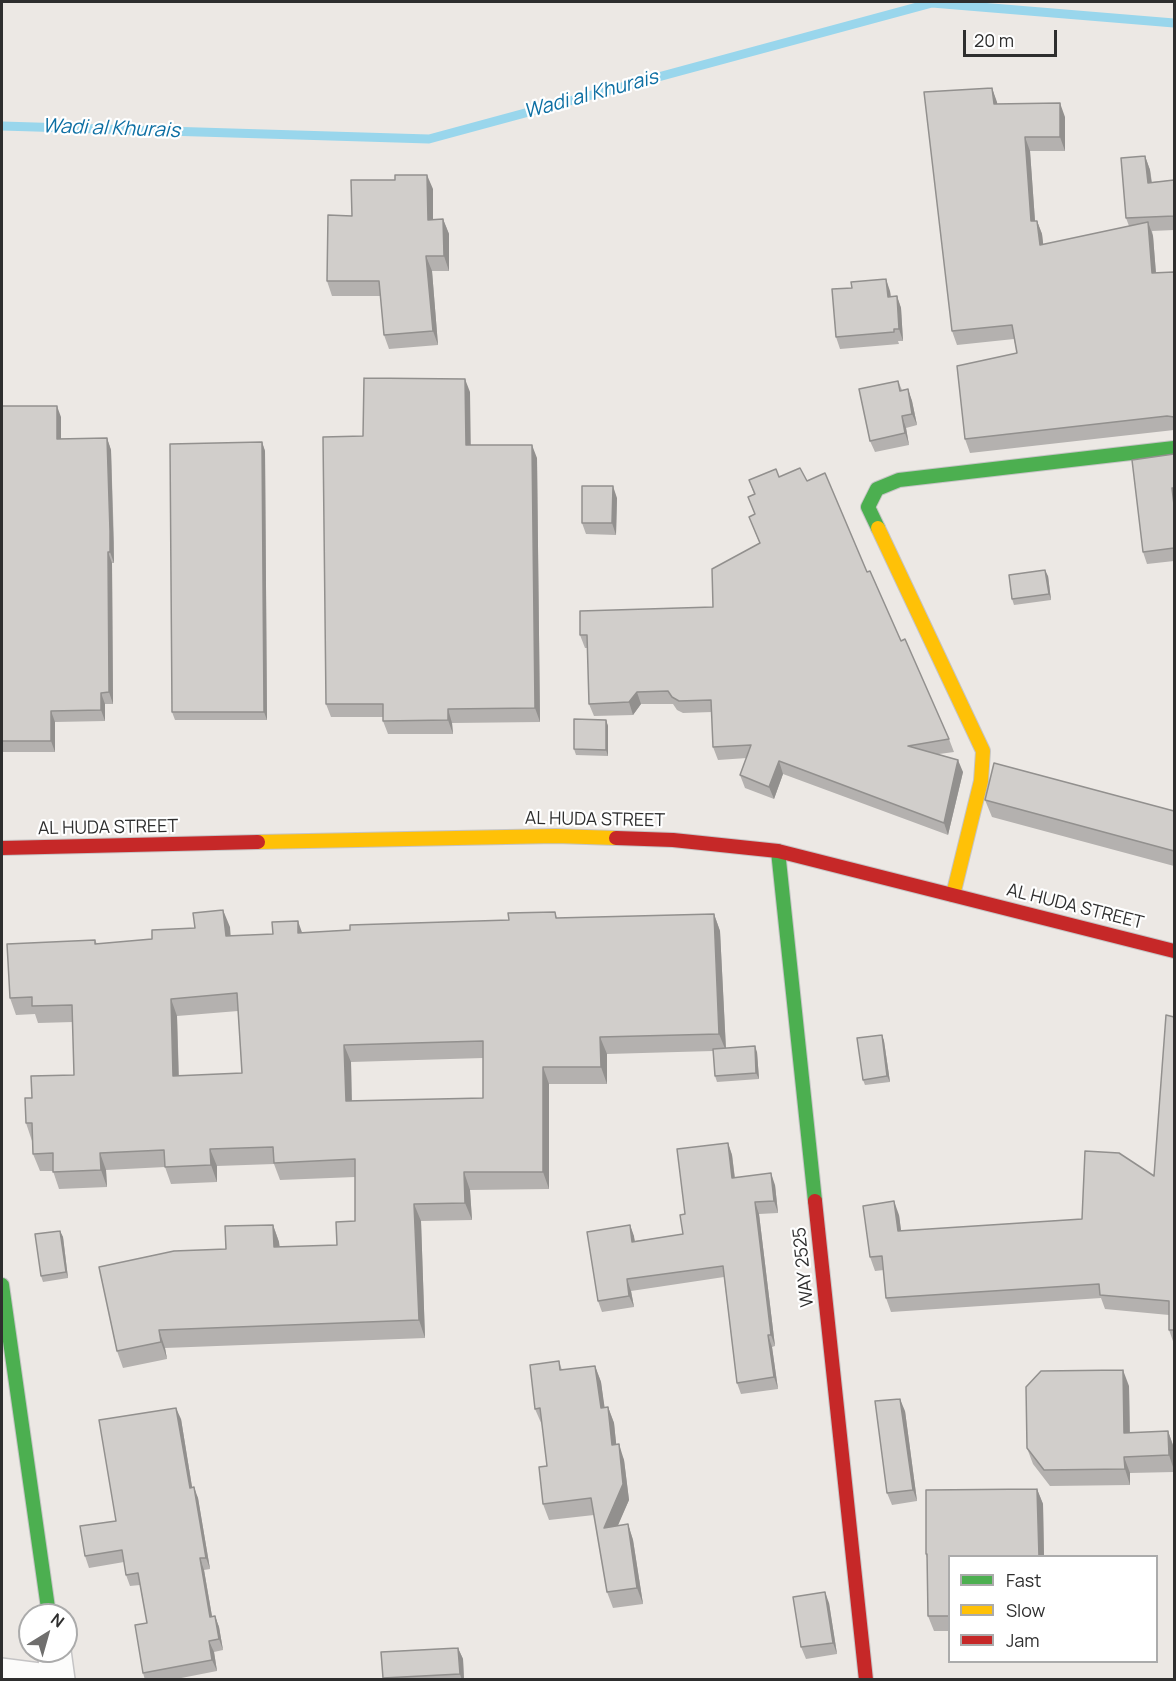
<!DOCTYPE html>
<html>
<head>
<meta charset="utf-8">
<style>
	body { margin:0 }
	#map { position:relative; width:1176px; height:1681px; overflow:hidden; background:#ece8e4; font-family:Manrope,sans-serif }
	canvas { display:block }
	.frame { position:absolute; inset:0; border:3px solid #2e2e2e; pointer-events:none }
	.legend { position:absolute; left:948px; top:1555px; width:210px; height:108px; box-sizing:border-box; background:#fff; border:2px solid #ababab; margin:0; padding:8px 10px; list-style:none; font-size:18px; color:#2e2e2e }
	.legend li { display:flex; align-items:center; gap:12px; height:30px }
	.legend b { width:30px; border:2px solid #ababab }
	.north { position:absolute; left:18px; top:1603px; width:60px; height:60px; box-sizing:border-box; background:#fff; border:2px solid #ababab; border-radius:50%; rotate:37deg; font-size:16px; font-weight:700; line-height:24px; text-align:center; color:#2e2e2e }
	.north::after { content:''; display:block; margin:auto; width:21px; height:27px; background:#706f6e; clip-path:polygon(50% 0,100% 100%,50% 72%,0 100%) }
	.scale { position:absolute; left:963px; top:30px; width:94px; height:27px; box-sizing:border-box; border:3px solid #2e2e2e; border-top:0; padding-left:8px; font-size:18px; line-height:21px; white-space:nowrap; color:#2e2e2e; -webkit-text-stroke:4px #fff; paint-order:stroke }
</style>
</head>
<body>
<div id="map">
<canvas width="1176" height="1681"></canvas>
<div class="frame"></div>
<ul class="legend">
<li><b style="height:8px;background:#4caf50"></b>Fast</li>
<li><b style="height:8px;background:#ffc107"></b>Slow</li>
<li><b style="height:8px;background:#c62828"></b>Jam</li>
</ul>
<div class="north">N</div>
<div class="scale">20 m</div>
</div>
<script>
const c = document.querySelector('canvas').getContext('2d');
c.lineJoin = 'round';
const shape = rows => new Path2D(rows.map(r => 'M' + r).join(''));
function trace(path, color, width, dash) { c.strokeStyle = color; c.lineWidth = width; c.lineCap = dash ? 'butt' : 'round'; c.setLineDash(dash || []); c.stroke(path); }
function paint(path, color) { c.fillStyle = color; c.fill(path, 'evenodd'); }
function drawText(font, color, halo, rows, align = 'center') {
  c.font = font + ' Manrope,sans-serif'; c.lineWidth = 4.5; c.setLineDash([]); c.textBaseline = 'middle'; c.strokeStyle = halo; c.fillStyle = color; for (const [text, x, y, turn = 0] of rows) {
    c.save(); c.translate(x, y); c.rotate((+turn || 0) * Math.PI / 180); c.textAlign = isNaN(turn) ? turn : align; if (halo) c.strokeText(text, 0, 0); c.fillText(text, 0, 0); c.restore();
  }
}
const stream = shape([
	[2,126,429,139,932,3,1174,23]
]);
const street = shape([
	[54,1651,58,1680],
	[2,1675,41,1680]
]);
const fast = shape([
	[878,528,868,507,877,489,899,480,1174,448],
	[778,851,815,1201],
	[2,1285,49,1615]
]);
const slow = shape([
	[878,528,983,751,981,781,953,895],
	[258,842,556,836,616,838]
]);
const jam = shape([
	[616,838,673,840,778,851,1174,951],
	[2,848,258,842],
	[815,1201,866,1680]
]);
const wall = shape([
	[992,88,997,104,1065,117,1065,151,1030,151,1035,221,1037,221,1042,234,1043,245,1129,226,1126,218,1145,156,1150,170,1152,182,1174,180,1174,230,1152,231,1153,236,1156,273,1174,272,1174,430,970,453,965,439,1017,353,1014,339,957,345,952,331],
	[433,189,433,220,443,219,449,234,449,271,432,271,438,345,389,349,384,335,381,296,332,296,327,281,352,216],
	[890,291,891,297,897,296,901,308,903,341,898,341,899,344,840,349,836,337],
	[898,381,902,390,908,389,912,401,917,425,906,428,909,445,875,452,870,441],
	[470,392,470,445,537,458,540,722,452,723,453,734,388,734,383,721,383,717,331,717,326,704,363,436],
	[2,406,61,417,61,439,107,438,111,450,114,542,114,563,112,563,113,704,105,704,105,721,55,722,55,752,2,752],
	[262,442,265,451,267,720,175,720,172,712],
	[1174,454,1174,561,1147,564,1143,552,1172,455],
	[779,477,807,481,867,572,949,739,954,752,939,754,963,772,948,835,783,774,774,799,745,788,740,775,747,758,718,760,713,747,712,712,683,713,677,710,673,704,641,704,633,715,594,716,589,704,588,648,585,648,580,635,713,607,760,544,749,517,755,515,748,497,754,494,749,480],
	[617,498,616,535,586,534,582,523],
	[1048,576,1051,600,1014,605,1012,599],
	[606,720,608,726,608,756,576,755,574,749],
	[985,800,1174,811,1174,866,992,817],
	[555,912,557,918,714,914,720,931,726,1048,757,1052,759,1079,717,1082,715,1076,713,1051,607,1054,607,1084,549,1084,549,1189,470,1190,472,1220,421,1221,425,1338,165,1348,167,1359,123,1368,117,1351,226,1249,273,1225,279,1242,280,1247,337,1245,355,1221,355,1177,280,1180,274,1164,217,1166,217,1182,171,1184,165,1167,106,1170,107,1187,59,1189,53,1171,40,1171,33,1154,33,1140,32,1141,26,1123,32,1098,74,1075,73,1022,38,1023,35,1014,16,1015,10,998,95,940,97,944,152,939,230,927,230,936,350,930,509,920],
	[238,1011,242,1073,179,1076,177,1016],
	[483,1058,483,1098,352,1101,351,1062],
	[1174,1017,1174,1344,1169,1330,1169,1315,1105,1309,1101,1298,891,1312,886,1298,884,1270,875,1271,870,1257,899,1215,901,1231,1082,1219,1154,1176],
	[882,1035,884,1041,890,1082,865,1085,863,1080],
	[728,1143,732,1155,735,1178,775,1185,778,1213,759,1214,775,1346,772,1347,778,1389,741,1394,737,1383,724,1277,631,1291,634,1307,602,1312,598,1301,630,1225,635,1241,683,1234,685,1214],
	[60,1231,63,1237,68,1278,43,1282,41,1276],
	[559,1361,562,1370,595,1366,601,1382,604,1407,608,1407,614,1423,616,1444,624,1460,629,1500,617,1526,628,1524,633,1540,643,1604,613,1608,607,1592,594,1515,549,1520,543,1504,547,1466,542,1425,535,1409],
	[1129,1386,1130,1433,1168,1431,1174,1448,1174,1472,1130,1473,1130,1485,1050,1486,1033,1464,1027,1448],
	[905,1411,917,1501,892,1505,887,1493],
	[181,1419,192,1487,198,1498,210,1569,204,1570,212,1616,215,1616,219,1627,223,1650,214,1652,217,1671,171,1680,145,1680,143,1673,147,1623,140,1585,130,1586,126,1575,124,1562,89,1568,85,1556,116,1521],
	[1037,1489,1043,1504,1044,1557,950,1557,950,1631,934,1631,928,1616,927,1558,926,1554],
	[829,1603,837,1654,806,1659,801,1647],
	[458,1648,463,1659,464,1680,383,1680,381,1652]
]);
const shadedWall = shape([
	[992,88,997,102,999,117,994,104],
	[1060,103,1065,117,1065,151,1060,137],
	[1025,137,1030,151,1036,235,1031,221],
	[1145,156,1150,170,1153,196,1148,183],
	[427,175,433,189,433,234,428,220],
	[443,219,449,234,449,271,444,256],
	[1037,221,1042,234,1045,259,1040,245],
	[1148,222,1153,236,1157,287,1152,273],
	[426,256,432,271,438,345,433,331],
	[886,279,890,291,892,309,888,297],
	[897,296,901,308,903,341,899,329],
	[465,379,470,392,471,459,466,445],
	[908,389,912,401,917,425,912,414],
	[57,406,61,417,61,451,57,439],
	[902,416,906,428,909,445,905,433],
	[107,438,111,450,114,563,110,552],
	[262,442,265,451,267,720,264,712],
	[532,445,537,458,540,722,535,708],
	[613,486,617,498,616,535,612,523],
	[108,552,112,563,113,704,109,692],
	[1045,570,1048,576,1051,600,1049,594],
	[637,692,641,704,633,715,629,702],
	[101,693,105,704,105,721,101,710],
	[448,709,452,723,453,734,448,720],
	[51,711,55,722,55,752,51,741],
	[606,720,608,726,608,756,606,750],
	[958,760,963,772,948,835,944,823],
	[779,761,783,774,774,799,769,787],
	[223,910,230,927,232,953,226,936],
	[714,914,720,931,726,1051,719,1034],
	[298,921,304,938,298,933],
	[171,999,177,1016,179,1093,173,1076],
	[882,1035,884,1041,890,1082,887,1076],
	[600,1037,607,1054,607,1084,601,1067],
	[344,1045,351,1062,352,1118,346,1101],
	[755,1046,757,1052,759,1079,756,1073],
	[543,1067,549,1084,549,1189,543,1172],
	[728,1143,732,1155,736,1189,732,1178],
	[210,1149,217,1166,217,1182,211,1165],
	[100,1153,106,1170,107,1187,101,1170],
	[464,1172,470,1190,472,1220,465,1203],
	[771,1173,775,1185,778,1213,774,1201],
	[894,1201,899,1215,903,1245,898,1231],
	[755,1202,759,1214,775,1346,771,1335],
	[414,1204,421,1221,425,1338,419,1320],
	[273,1225,279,1242,280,1264,274,1247],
	[630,1225,634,1236,636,1253,632,1242],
	[60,1231,63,1237,68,1278,66,1272],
	[627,1279,631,1291,634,1307,629,1296],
	[159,1330,165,1348,167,1359,161,1342],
	[768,1335,772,1347,778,1389,774,1377],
	[595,1366,601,1382,607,1424,601,1408],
	[1123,1370,1129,1386,1130,1449,1124,1433],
	[900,1399,905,1411,917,1501,913,1490],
	[608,1407,614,1423,618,1461,612,1445],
	[176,1408,181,1419,194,1499,190,1488],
	[1168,1431,1174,1448,1174,1470,1169,1455],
	[619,1444,624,1460,629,1500,610,1544,604,1528],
	[1124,1457,1130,1473,1130,1485,1125,1469],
	[194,1487,198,1498,210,1569,206,1558],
	[1037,1489,1043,1504,1044,1557,1039,1557],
	[628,1524,633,1540,643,1604,637,1588],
	[200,1558,204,1570,214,1628,210,1617],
	[825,1592,829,1603,837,1654,833,1643],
	[215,1616,219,1627,223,1650,219,1639],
	[209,1641,214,1652,217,1671,212,1660],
	[458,1648,463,1659,464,1680,462,1680,460,1674]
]);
const building = shape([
	[992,88,994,104,1060,103,1060,137,1025,137,1031,221,1037,221,1040,245,1148,222,1152,273,1174,272,1174,417,1167,416,965,439,957,366,1017,353,1012,325,952,331,924,92,992,88],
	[1145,156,1148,183,1174,180,1174,216,1126,218,1121,158,1145,156],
	[395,175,427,175,428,220,443,219,444,256,426,256,433,331,384,335,379,281,327,281,328,215,352,216,351,180,395,180,395,175],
	[886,279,888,297,897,296,899,329,894,329,894,332,836,337,832,289,852,288,851,282,886,279],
	[364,378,465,379,466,445,532,445,535,708,448,709,448,720,383,721,383,704,326,704,323,437,363,436,364,378],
	[898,381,900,391,908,389,912,414,902,416,905,433,870,441,859,389,898,381],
	[2,406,57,406,57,439,107,438,110,531,110,552,108,552,109,692,101,693,101,710,51,711,51,741,2,741,2,406],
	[262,442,264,712,172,712,170,444,262,442],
	[1174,454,1174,488,1172,488,1174,505,1174,548,1143,552,1132,460,1174,454],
	[800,468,807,481,825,473,867,572,870,571,901,641,905,639,949,739,908,746,958,760,944,823,779,761,769,787,740,775,751,745,713,747,711,700,679,701,672,697,668,691,637,692,629,702,589,704,587,635,580,635,580,611,713,607,712,569,760,543,749,517,755,514,748,497,755,494,749,480,776,469,779,477,800,468],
	[582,486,613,486,612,523,582,523,582,486],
	[1045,570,1049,594,1012,599,1009,575,1045,570],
	[574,719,606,720,606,750,574,749,574,719],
	[994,763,1174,811,1174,851,985,800,994,763],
	[223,910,226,936,273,934,272,922,298,921,298,933,350,930,350,925,509,920,508,913,555,912,556,918,714,914,719,1034,600,1037,601,1067,543,1067,543,1172,464,1172,465,1203,414,1204,419,1320,159,1330,161,1342,117,1351,99,1267,174,1251,226,1249,225,1226,273,1225,274,1247,337,1245,336,1222,355,1221,355,1159,274,1163,273,1147,210,1149,211,1165,165,1167,164,1150,100,1153,101,1170,53,1172,53,1153,33,1154,32,1123,26,1123,25,1098,32,1098,31,1076,74,1075,72,1005,32,1006,32,997,10,998,7,944,95,940,95,944,152,939,152,930,195,928,193,913,223,910],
	[237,993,242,1073,173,1076,171,999,237,993],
	[483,1041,483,1098,346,1101,344,1045,483,1041],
	[1166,1015,1174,1017,1174,1330,1169,1330,1169,1301,1100,1295,1099,1284,886,1298,882,1256,870,1257,863,1206,894,1201,898,1231,1082,1219,1085,1151,1119,1153,1154,1176,1166,1015],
	[882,1035,887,1076,863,1080,857,1038,882,1035],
	[755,1046,756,1073,715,1076,713,1049,755,1046],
	[728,1143,732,1178,771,1173,774,1201,755,1202,771,1335,768,1335,774,1377,737,1383,723,1266,627,1279,629,1296,598,1301,587,1232,630,1225,632,1242,683,1234,680,1215,685,1214,677,1149,728,1143],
	[60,1231,66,1272,41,1276,35,1234,60,1231],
	[559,1361,560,1370,595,1366,601,1408,608,1407,612,1445,619,1444,623,1484,604,1528,628,1524,637,1588,607,1592,591,1498,543,1504,539,1467,547,1466,540,1408,535,1409,530,1365,559,1361],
	[1123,1370,1124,1433,1168,1431,1169,1455,1124,1457,1125,1469,1044,1470,1027,1448,1026,1387,1041,1371,1123,1370],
	[900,1399,913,1490,887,1493,875,1401,900,1399],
	[176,1408,190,1488,194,1487,206,1558,200,1558,210,1617,215,1616,219,1639,209,1641,212,1660,143,1673,135,1625,147,1623,138,1573,126,1575,122,1550,85,1556,80,1526,116,1521,99,1420,176,1408],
	[1037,1489,1039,1557,950,1557,950,1616,928,1616,927,1554,926,1554,926,1490,1037,1489],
	[825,1592,833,1643,801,1647,793,1597,825,1592],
	[458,1648,460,1674,383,1678,381,1652,458,1648]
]);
const streetNames = [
	["AL HUDA STREET",595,820,1],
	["AL HUDA STREET",108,828,-1],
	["AL HUDA STREET",1075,907,14],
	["WAY 2525",804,1267,-96]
];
const waterNames = [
	["Wadi al Khurais",591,95,-15],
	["Wadi al Khurais",111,129,2]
];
trace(stream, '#99d6ec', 9);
trace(street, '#c5c4c5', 36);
trace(fast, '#c5c4c5', 16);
trace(slow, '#c5c4c5', 16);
trace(jam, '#c5c4c5', 16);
trace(street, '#fcfcfb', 33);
trace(fast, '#4caf50', 14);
trace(slow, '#ffc107', 14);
trace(jam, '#c62828', 14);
paint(wall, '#b4b1af');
paint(shadedWall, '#92908e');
paint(building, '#d1cecb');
trace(building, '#92908e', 1.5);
drawText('18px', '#2e2e2e', '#fff', streetNames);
drawText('italic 20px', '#0d6fa3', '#fff', waterNames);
</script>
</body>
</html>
